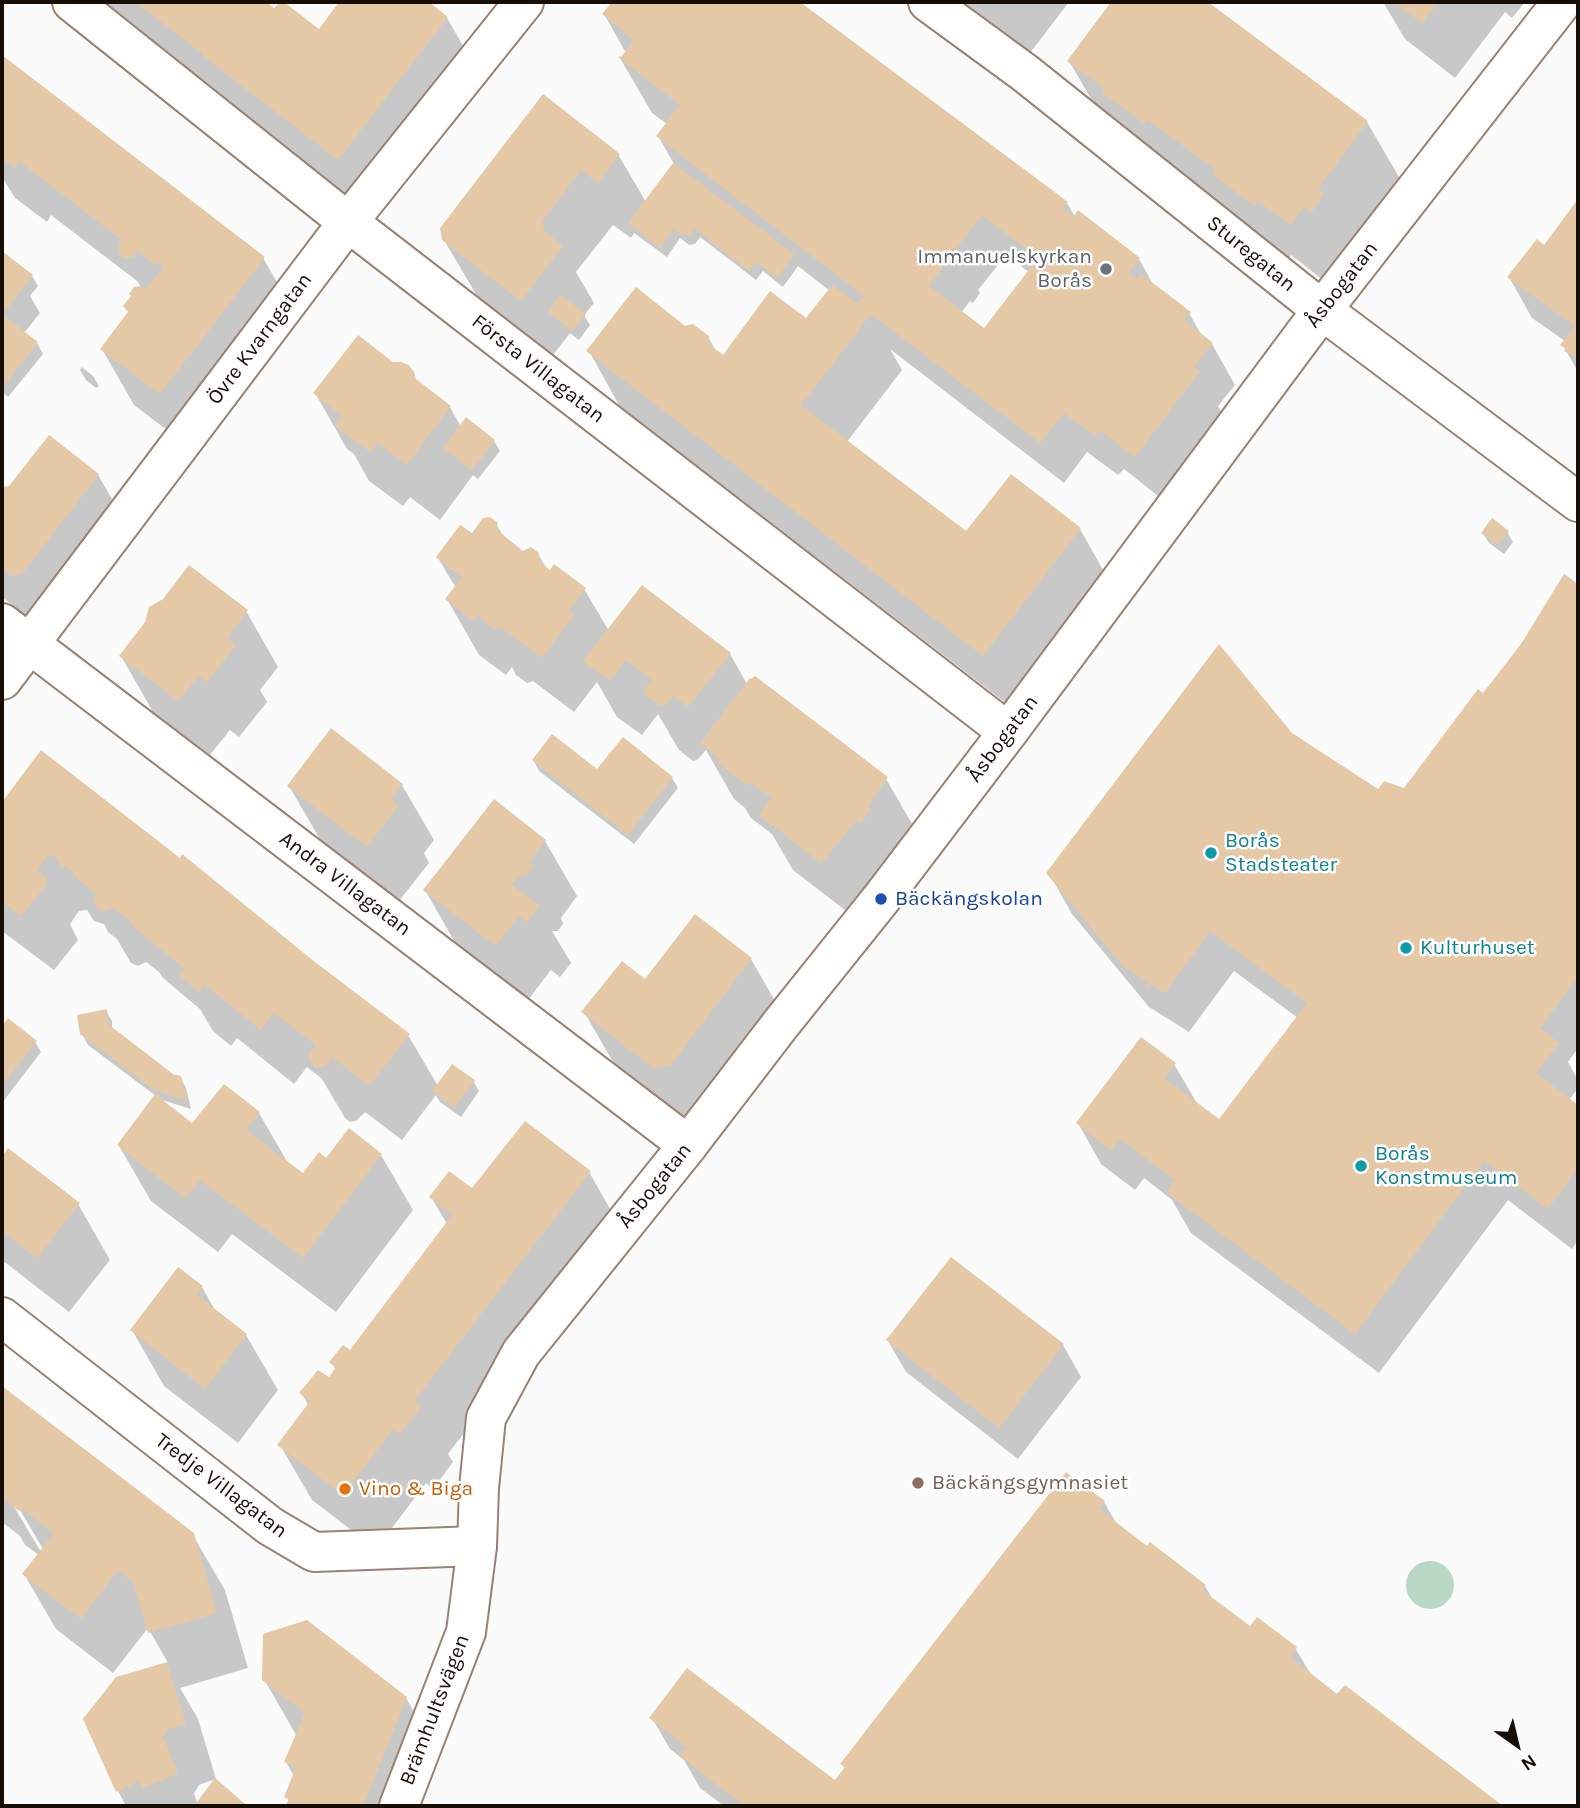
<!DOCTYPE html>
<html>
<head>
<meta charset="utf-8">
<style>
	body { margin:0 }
	#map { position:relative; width:1580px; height:1808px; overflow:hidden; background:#fbfbfb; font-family:Karla,sans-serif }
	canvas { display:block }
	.frame { position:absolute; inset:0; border:4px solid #170e07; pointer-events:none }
	.north { position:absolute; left:1482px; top:1710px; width:70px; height:70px; -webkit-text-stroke:5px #fff; paint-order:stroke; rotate:146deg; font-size:19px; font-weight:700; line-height:28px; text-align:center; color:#170e07 }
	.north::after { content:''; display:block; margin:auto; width:24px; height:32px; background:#170e07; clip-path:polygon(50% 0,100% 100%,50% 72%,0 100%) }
</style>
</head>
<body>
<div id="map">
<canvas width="1580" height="1808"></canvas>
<div class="frame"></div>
<div class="north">N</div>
</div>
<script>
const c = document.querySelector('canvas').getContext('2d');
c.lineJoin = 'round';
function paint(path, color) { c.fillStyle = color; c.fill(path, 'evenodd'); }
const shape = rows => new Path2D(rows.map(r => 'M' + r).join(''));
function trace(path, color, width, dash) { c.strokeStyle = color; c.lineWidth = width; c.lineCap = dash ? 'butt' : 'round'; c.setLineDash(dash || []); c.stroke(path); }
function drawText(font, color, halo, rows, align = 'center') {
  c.font = font + ' Karla,sans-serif'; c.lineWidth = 5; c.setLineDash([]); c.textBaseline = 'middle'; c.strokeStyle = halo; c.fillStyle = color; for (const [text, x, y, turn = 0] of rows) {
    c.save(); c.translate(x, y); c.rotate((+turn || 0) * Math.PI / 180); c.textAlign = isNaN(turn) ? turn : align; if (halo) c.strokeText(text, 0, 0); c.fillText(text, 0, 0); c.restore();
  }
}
const green = shape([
	'1406 1585a24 24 0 1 1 48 0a24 24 0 1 1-48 0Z'
]);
const shadow = shape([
	[98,2,263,2,275,11,319,31,342,2,426,2,447,18,479,73,370,214],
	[614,2,798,2,1067,203,1075,217,1139,259,1155,288,1189,313,1203,338,1212,344,1235,385,1218,406,1222,413,1158,496,1124,469,1118,475,1087,452,1064,483,890,349,902,370,847,442,967,534,1080,529,1111,584,1015,710,620,407,589,351,685,328,708,337,716,351,729,361,806,321,830,291,798,266,783,287,763,271,756,280,700,237,695,244,689,245,680,238,667,257,634,233,631,238,613,225,576,272,594,303,584,315,590,325,579,340,570,333,553,355,477,296,444,240,543,97,619,156,646,202,674,164,658,136,667,124,652,113,620,58,626,53,604,14],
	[1006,255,1029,272,984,331,961,313,970,301,973,303,980,293,978,290],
	[953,2,1069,2,1027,57],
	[1113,2,1205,2,1367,122,1399,177,1323,280,1291,255,1288,260,1247,230,1240,218,1101,116,1069,61],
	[1383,2,1525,2,1512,18,1505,12,1455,78,1405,39],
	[2,57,263,258,295,313,192,449,134,405,102,349,129,314,141,287,137,281,51,215,47,222,15,198,2,177],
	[1578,202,1578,372,1563,345,1565,341,1532,318,1509,277,1544,247],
	[2,253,32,276,38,286,30,296,40,313,24,333,37,343,43,354,8,397,2,392],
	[82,367,93,376,99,386,96,388,86,380,80,370],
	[413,373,418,383,450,407,461,427,467,420,494,441,500,451,478,479,473,475,440,520,410,497,403,506,369,481,354,454,347,449,315,393],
	[98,475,130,530,44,630,2,597,2,489],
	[496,524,505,539,523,553,538,554,547,569,584,589,609,631,642,587,730,654,747,684,886,779,918,834,854,917,793,870,772,834,751,818,745,808,734,799,706,750,697,760,693,761,679,750,658,714,642,735,617,717,597,682,574,712,533,681,527,683,516,675,512,667,506,675,479,655,447,599,456,588,438,558,472,536],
	[1507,532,1513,542,1504,554,1489,543,1483,533],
	[1565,576,1578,586,1578,1048,1568,1062,1578,1080,1578,1088,1569,1100,1578,1107,1578,1240,1572,1249,1508,1200,1379,1373,1191,1233,1172,1200,1144,1178,1135,1190,1101,1164,1078,1123,1174,1064,1198,1105,1219,1122,1298,1018,1234,971,1189,1032,1149,1007,1072,914,1049,873,1291,734,1379,792,1404,790,1484,695,1522,645],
	[246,611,278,667,260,690,267,702,239,737,230,730,210,755,153,712,121,656],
	[41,753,408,1035,438,1086,473,1081,479,1091,461,1117,440,1102,436,1095,402,1140,365,1112,356,1121,350,1122,345,1118,322,1079,307,1067,294,1084,237,1038,231,1046,213,1031,200,1009,163,978,159,972,146,962,138,966,131,963,117,939,108,932,104,924,94,921,87,910,79,911,70,924,78,940,54,970,2,931,2,805],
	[534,761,597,772,672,778,678,788,634,844,539,771],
	[402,785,434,840,424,853,429,863,399,901,321,841,289,786],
	[545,841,577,896,561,918,563,924,558,931,552,931,571,963,560,977,551,970,528,1000,457,946,425,890],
	[751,959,783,1015,687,1123,616,1067,584,1012,646,981],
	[106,1011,112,1021,112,1030,172,1076,180,1077,186,1088,191,1109,159,1099,192,1125,259,1113,289,1165,303,1175,327,1160,381,1155,413,1210,336,1312,232,1234,218,1252,151,1201,119,1146,156,1096,88,1045,82,1034],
	[8,1021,35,1042,41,1052,2,1103,2,1029],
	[9,1151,78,1204,110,1260,69,1312,2,1260,2,1159],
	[589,1172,621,1228,448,1454,453,1462,433,1489,426,1483,376,1549,312,1500,280,1445,309,1406,301,1393,329,1379,336,1370,331,1362,350,1352,447,1224,431,1197],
	[202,1287,216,1312,246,1335,278,1390,238,1443,164,1386,132,1330],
	[888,1341,1063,1345,1081,1377,1018,1459,906,1372],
	[2,1387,192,1534,225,1590,248,1668,180,1688,198,1719,216,1779,199,1785,194,1794,198,1804,247,1806,126,1806,118,1791,117,1678,168,1663,148,1628,113,1673,56,1629,24,1574,39,1555,25,1545,20,1536,2,1522],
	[16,1503,43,1549,41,1552,13,1505],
	[1067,1474,1104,1502,1118,1526,1205,1586,1213,1600,1250,1629,1295,1648,1312,1676,1337,1696,1345,1687,1500,1806,724,1806,700,1788,684,1760,670,1749,652,1718,835,1782,845,1769,842,1764],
	[264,1679,406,1698,438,1754,417,1806,288,1806,290,1803,286,1797,294,1776,286,1762,296,1735]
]);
const building = shape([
	[135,2,266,2,274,8,280,2,284,2,319,29,339,2,429,2,448,17,338,160,202,55,203,54],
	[612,2,800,2,1068,202,1063,209,1073,217,1078,210,1140,258,1129,273,1137,279,1141,274,1191,312,1184,320,1213,343,1194,367,1200,371,1135,457,1100,430,1095,436,1064,413,1040,443,871,314,801,405,966,531,1011,474,1081,528,983,656,586,351,636,287,685,326,693,324,709,336,709,344,723,355,770,291,806,318,832,285,858,304,864,296,656,136,680,105,618,57,622,56,634,40,602,14],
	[982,215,1038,258,984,328,929,286,946,262,949,264,958,251,956,249],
	[1111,2,1208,2,1368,121,1318,189,1324,194,1311,213,1304,207,1291,225,1258,201,1255,206,1213,175,1216,170,1148,120,1145,124,1102,93,1104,88,1067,61],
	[1394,2,1439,2,1422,23],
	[2,55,265,257,160,394,100,349,128,312,123,306,131,296,129,294,134,287,140,286,145,290,162,270,161,263,154,264,137,251,134,257,124,258,119,253,119,244,122,240,19,161,14,168,2,158],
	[543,94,620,154,598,183,581,170,542,221,544,231,563,246,521,301,442,240,440,228],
	[673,163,794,254,777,278,756,262,749,271,694,228,690,235,682,235,674,229,660,248,628,223],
	[1578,199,1578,358,1564,351,1566,349,1560,345,1575,326,1507,277,1537,239,1544,245],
	[2,251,33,275,2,315],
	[560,295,586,314,572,331,548,312],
	[5,317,38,342,2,388,2,321],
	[358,335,393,362,401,362,409,365,414,372,416,379,451,406,407,465,378,443,370,452,335,426,342,416,313,393],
	[466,417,495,440,472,470,443,448],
	[49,435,99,474,22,574,11,576,2,568,2,487,9,486],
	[490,517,497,522,498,531,523,551,531,547,539,553,540,562,550,570,554,564,586,588,569,610,574,615,542,658,500,627,494,629,482,620,479,614,474,621,445,599,462,577,436,557,460,525,472,533,483,518],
	[1492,518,1509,531,1498,545,1481,533],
	[189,565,248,610,227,638,236,645,207,682,198,676,178,701,119,656,145,622,149,607,163,599],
	[1564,574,1578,584,1578,977,1540,1028,1559,1043,1536,1073,1578,1105,1578,1168,1548,1209,1484,1161,1355,1334,1166,1192,1175,1180,1120,1139,1111,1151,1076,1123,1141,1037,1176,1063,1164,1078,1219,1119,1307,1003,1210,931,1165,993,1150,984,1147,988,1145,987,1148,982,1124,967,1046,873,1219,644,1292,733,1378,789,1384,781,1404,788,1478,689,1483,693,1521,644],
	[642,585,731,653,688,707,673,696,665,705,660,706,645,695,644,690,652,680,626,660,610,681,583,661],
	[755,676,888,777,868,806,871,809,861,823,857,820,821,863,759,815,772,798,751,783,748,786,717,762,720,759,700,743,750,678,751,679],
	[331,728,403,784,391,799,398,806,367,847,287,786],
	[552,734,597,769,623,737,673,777,628,835,532,760],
	[41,750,180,858,182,854,315,962,410,1034,369,1086,332,1057,325,1066,317,1068,311,1062,309,1055,316,1045,274,1013,261,1030,204,984,198,992,179,975,184,968,129,923,131,921,113,908,105,911,97,908,94,901,95,893,74,876,73,870,60,865,55,855,47,856,37,870,46,878,47,884,21,916,2,901,2,802],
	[494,799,546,840,530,861,533,867,526,876,519,876,512,885,540,906,527,922,519,916,496,946,423,890],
	[695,914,752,958,670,1066,653,1068,581,1012,622,961,645,979],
	[107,1009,108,1024,173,1074,181,1076,187,1100,154,1090,80,1034,77,1015],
	[8,1018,37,1041,2,1085,2,1026],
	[452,1064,475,1080,454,1108,432,1091],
	[224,1084,260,1112,246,1130,303,1173,319,1152,326,1158,349,1128,382,1154,303,1258,200,1180,185,1198,117,1145,155,1094,192,1123],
	[525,1121,591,1171,415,1400,422,1406,400,1434,393,1429,343,1495,277,1445,310,1401,299,1393,318,1370,329,1377,336,1367,329,1362,343,1345,350,1350,452,1215,429,1197,449,1171,472,1188],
	[8,1148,80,1203,37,1258,2,1231,2,1157],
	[951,1257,1064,1344,999,1428,886,1340],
	[178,1267,203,1286,197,1295,247,1334,205,1389,130,1330],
	[2,1386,194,1533,217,1613,148,1633,133,1582,118,1570,81,1619,22,1574,54,1533,22,1509,19,1511,2,1498],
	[1066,1472,1105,1501,1099,1509,1147,1546,1150,1542,1206,1585,1202,1590,1250,1626,1257,1617,1297,1647,1290,1657,1337,1694,1345,1685,1503,1806,1256,1806,1254,1805,1252,1806,745,1806,679,1756,687,1747,649,1718,687,1668,835,1780,845,1767,840,1764],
	[307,1620,407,1697,363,1806,286,1806,289,1799,284,1797,296,1767,284,1762,305,1713,262,1680,263,1634],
	[167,1662,186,1724,167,1729,163,1737,178,1773,142,1789,140,1781,116,1792,83,1719,116,1677],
	[215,1778,244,1803,251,1806,194,1806]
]);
const minor = shape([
	[72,2,348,222,1008,732],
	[928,2,1025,73,1322,310,1578,502],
	[2,623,688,1145],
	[2,680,348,222,524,2],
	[2,1317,270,1526,314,1552,477,1546]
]);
const tertiary = shape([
	[399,1806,466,1632,477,1546,479,1488,486,1418,521,1353,688,1145,780,1025,881,899,1008,732,1322,310,1562,2]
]);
const markers = [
	[1106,269,7,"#6b7280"],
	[1211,853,7,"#0f9aa8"],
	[881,899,7,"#1a4fb4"],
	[1406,948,7,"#0f9aa8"],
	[1361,1166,7,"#0f9aa8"],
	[918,1483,7,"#8d6e63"],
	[345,1489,7,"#e8710a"]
];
const streetNames = [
	["Sturegatan",1251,254,39],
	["Åsbogatan",1342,285,-52],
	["Övre Kvarngatan",260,339,-53],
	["Första Villagatan",538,369,38],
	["Åsbogatan",1003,739,-53],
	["Andra Villagatan",345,884,37],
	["Åsbogatan",655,1186,-51],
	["Tredje Villagatan",221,1486,37],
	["Brämhultsvägen",435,1710,-69]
];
const worshipNames = [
	["Immanuelskyrkan",1092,257],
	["Borås",1092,281]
];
const cultureNames = [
	["Borås",1225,841],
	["Stadsteater",1225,865],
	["Kulturhuset",1420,948],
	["Borås",1375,1154],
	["Konstmuseum",1375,1178]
];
const transitNames = [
	["Bäckängskolan",895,899]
];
const educationNames = [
	["Bäckängsgymnasiet",932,1483]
];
const foodNames = [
	["Vino & Biga",359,1489]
];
paint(green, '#b9d8c5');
paint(shadow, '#0003');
paint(building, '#e5c8a5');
trace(minor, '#9b8170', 42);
trace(tertiary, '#9b8170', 42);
trace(minor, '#fff', 38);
trace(tertiary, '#fff', 38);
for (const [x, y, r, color] of markers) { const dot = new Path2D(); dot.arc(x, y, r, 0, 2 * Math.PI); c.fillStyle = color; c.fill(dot); trace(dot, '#fff', 2.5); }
drawText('21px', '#170e07', '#fff', streetNames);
drawText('21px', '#5b616d', '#fff', worshipNames, 'right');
drawText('21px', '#0d838f', '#fff', cultureNames, 'left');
drawText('21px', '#164399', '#fff', transitNames, 'left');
drawText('21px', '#785e54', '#fff', educationNames, 'left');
drawText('21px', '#c56008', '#fff', foodNames, 'left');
</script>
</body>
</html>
